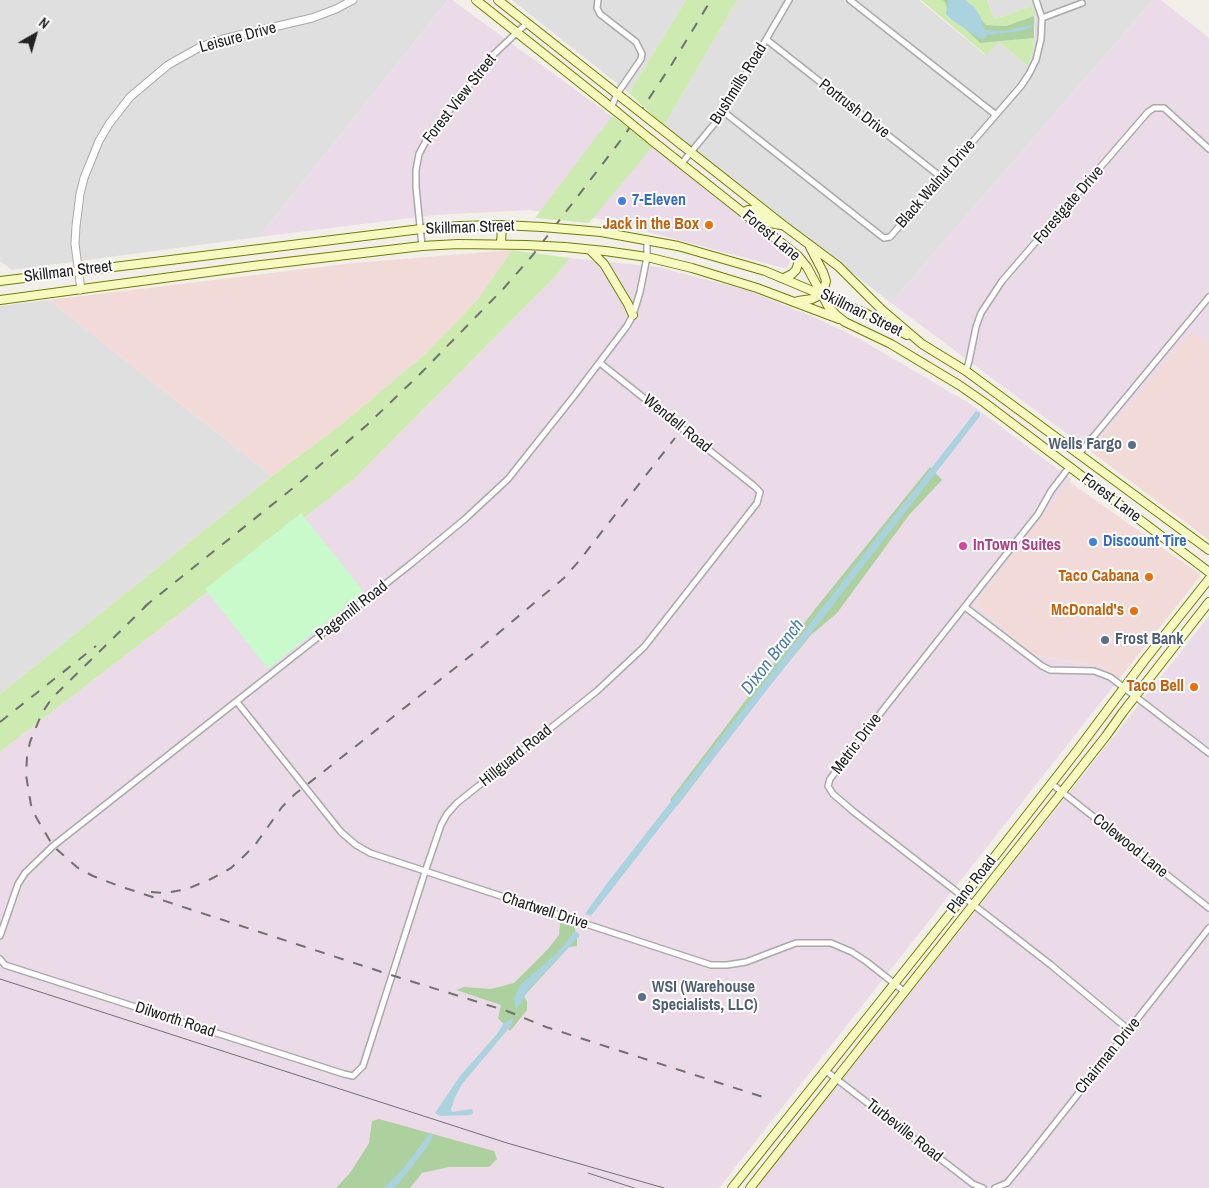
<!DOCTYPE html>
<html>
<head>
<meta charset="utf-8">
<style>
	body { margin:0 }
	#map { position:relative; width:1209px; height:1188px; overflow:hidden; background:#f2efe9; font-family:"Archivo Narrow",sans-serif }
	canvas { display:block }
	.north { position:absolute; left:10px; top:10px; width:50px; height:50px; -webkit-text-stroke:4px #fff; paint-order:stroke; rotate:38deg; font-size:14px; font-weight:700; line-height:20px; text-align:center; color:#222 }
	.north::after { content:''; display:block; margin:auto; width:18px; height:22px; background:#222; clip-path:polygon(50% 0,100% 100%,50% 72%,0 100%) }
</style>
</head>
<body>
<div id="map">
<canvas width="1209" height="1188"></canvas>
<div class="north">N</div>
</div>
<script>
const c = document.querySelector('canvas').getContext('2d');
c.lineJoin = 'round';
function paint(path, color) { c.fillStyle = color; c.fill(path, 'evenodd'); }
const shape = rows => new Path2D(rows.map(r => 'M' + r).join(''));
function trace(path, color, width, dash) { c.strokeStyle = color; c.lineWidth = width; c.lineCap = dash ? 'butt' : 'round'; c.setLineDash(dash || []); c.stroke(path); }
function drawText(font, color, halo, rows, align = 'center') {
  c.font = font + ' "Archivo Narrow",sans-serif'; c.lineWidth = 4; c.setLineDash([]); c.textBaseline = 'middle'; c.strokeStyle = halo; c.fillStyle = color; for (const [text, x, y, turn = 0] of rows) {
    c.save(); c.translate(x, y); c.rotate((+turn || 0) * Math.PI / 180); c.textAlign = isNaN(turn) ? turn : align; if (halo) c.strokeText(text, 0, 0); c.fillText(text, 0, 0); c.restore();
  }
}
const residential = shape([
	[0,0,448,0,259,237,12,270,0,261],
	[512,0,686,0,629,93],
	[737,0,919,0,985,55,999,42,1028,66,1033,50,1035,29,1032,6,994,19,987,0,1153,0,891,303,664,126],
	[49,300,272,476,0,694,0,306]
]);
const commercial = shape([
	[512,250,478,299,424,355,342,424,272,476,49,300,354,263],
	[1192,330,1209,344,1209,540,1090,451],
	[1067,480,1201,575,1119,679,1102,667,1034,655,975,604]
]);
const industrial = shape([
	[448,0,452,0,653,146,792,256,787,269,600,219,530,210,435,215,259,237],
	[1153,0,1161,0,1209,38,1209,344,1192,331,1090,451,891,303],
	[570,258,658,267,746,290,814,317,860,339,969,403,1071,479,975,604,1034,655,1102,667,1119,679,719,1188,0,1188,0,752,353,480,555,277],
	[1209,616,1209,1188,756,1188]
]);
const grass = shape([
	[686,0,737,0,664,126,629,93],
	[921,0,943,0,946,4,947,11,980,43,1034,38,1033,50,1028,66,999,42,986,55],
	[965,0,987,0,994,19,1032,6,1034,16,1006,26,986,25],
	[612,116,653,146,589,223,535,218],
	[512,250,570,258,555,277,353,480,0,752,0,694,272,476,342,424,424,355,478,299]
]);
const forest = shape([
	[943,0,965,0,986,25,1006,26,1034,16,1034,38,980,43,947,11,946,4],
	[930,467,942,480,909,515,837,613,811,635,770,685,677,806,670,800,815,609],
	[560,923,574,926,577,936,577,946,569,947,524,996,527,1002,527,1010,510,1031,498,1018,501,1005,456,990,464,987,491,989,514,983,548,949,559,935],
	[379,1119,494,1151,497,1159,489,1167,449,1167,422,1173,410,1188,336,1188,350,1173,369,1143,372,1121]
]);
const park = shape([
	[301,513,364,592,268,669,205,589]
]);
const water = shape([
	[948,0,965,0,974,7,980,16,985,30,1004,31,1033,25,1034,26,1021,31,987,35,984,39,979,38,952,20,946,14],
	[976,411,980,413,980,416,591,916,585,914,608,882],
	[574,932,577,932,580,935,529,989,516,1010,514,999,520,985,558,952],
	[512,1018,513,1021,510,1027,462,1084,455,1097,451,1109,452,1112,472,1109,473,1113,471,1115,440,1116,435,1113,460,1076,497,1034,504,1023],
	[431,1132,433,1136,427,1147,407,1173,394,1188,384,1188,402,1170]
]);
const minor = shape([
	[598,0,597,8,600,14,636,42,642,54,641,59,617,94,611,108],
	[850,0,996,115],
	[1042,18,1082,3],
	[767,40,941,177],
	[724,112,880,235,884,238,890,237,1021,86,1029,74,1036,60,1041,39,1042,18,1036,0],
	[682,163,724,112,789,0],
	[422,246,416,187,416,170,419,154,427,139,493,55,527,23],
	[966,371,969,361,976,327,981,313,1002,281,1148,112,1154,108,1164,108,1209,149],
	[1079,454,1209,297],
	[1070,466,1051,491,1038,514,886,706,830,779,828,786,833,794,854,812,1051,965,1129,1030],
	[965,607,1042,666,1050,670,1094,671,1110,677,1209,753],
	[237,702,341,832,356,845,370,853,711,965,727,965,746,962,796,943,831,943,852,952,867,962,905,992],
	[1052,784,1209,908],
	[0,936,18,884,25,873,53,846,412,563,465,519,508,479,574,396,627,326,633,315,640,292,647,257,647,240],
	[0,959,5,965,344,1074,353,1076,363,1066,425,872,441,825,447,814,457,803,597,691,644,647,757,503,760,492,754,486,600,363],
	[826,1071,973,1184,983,1188],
	[995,1188,1007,1183,1026,1160,1209,928]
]);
const tertiary = shape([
	[81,290,75,244,76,226,80,194,84,178,99,141,109,124,130,97,168,65,200,47,223,39,312,18,336,9,353,0]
]);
const secondary = shape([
	[476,0,617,112],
	[498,0,626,101],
	[659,127,783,225,838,266,881,309,922,344,966,371,1209,550],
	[650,139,798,256,807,267,828,306,836,315,845,322,891,344,959,385,985,403,1209,572],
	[744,212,748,210,753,210,770,223,781,225],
	[578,230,601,232,678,246,765,271,865,313,907,335],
	[501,244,502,225],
	[565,247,605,251,647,257,692,268,757,288,839,319],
	[590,250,604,264,628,304,633,315],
	[784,278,792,274,796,270,798,264,798,256],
	[0,281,421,229,460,226,502,225,542,227],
	[0,300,253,266,422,246,458,244,526,245],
	[798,301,812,299,822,294,825,285,826,281,823,272,810,247],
	[732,1188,964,896,1076,752,1144,661,1209,579],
	[750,1188,1106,736,1123,712,1209,602]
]);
const tram = shape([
	[0,979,507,1143,664,1188],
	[588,1173,634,1188]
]);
const rail = shape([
	[149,603,52,698,42,713,30,742,27,757,26,775,31,805,36,817,53,846,78,868,93,876,119,886,391,975,507,1011,546,1027,766,1098],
	[144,607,298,484,367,425,421,373,504,288,532,256,624,136,672,64,711,0],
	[0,722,96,646],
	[151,892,166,893,187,889,211,879,231,868,244,856,255,845,282,807,295,794,483,646,564,578,579,561,675,438]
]);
const secondaryBridge = shape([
	[626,101,659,127],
	[617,112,650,139],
	[542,227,578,230],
	[526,245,565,247]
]);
const markers = [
	[622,201,5,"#3f7fe0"],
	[709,225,5,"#e8710a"],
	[1132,445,5,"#5c6f8a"],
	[1093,542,5,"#3f7fe0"],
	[963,546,5,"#d1479c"],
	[1149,577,5,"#e8710a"],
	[1134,611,5,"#e8710a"],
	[1105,640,5,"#5c6f8a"],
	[1194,687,5,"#e8710a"],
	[642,997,5,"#5c6f8a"]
];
const streetNames = [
	["Leisure Drive",238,38,-15],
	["Bushmills Road",739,84,-58],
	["Forest View Street",460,99,-52],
	["Portrush Drive",854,109,38],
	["Black Walnut Drive",936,184,-49],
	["Forestgate Drive",1069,205,-49],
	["Skillman Street",470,228,-2],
	["Forest Lane",771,236,40],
	["Skillman Street",68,272,-7],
	["Skillman Street",861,313,26],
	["Wendell Road",677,424,39],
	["Forest Lane",1111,498,37],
	["Pagemill Road",352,611,-38],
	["Metric Drive",857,744,-53],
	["Hillguard Road",516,756,-39],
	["Colewood Lane",1130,846,39],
	["Plano Road",972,885,-52],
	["Chartwell Drive",545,911,18],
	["Dilworth Road",175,1020,18],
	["Chairman Drive",1108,1056,-51],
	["Turbeville Road",904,1131,38]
];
const shopNames = [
	["7-Eleven",632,201],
	["Discount Tire",1103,542]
];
const foodNames = [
	["Jack in the Box",699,225],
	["Taco Cabana",1139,577],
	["McDonald's",1124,611],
	["Taco Bell",1184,687]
];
const serviceNames = [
	["Wells Fargo",1122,445,"right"],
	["Frost Bank",1115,640],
	["WSI (Warehouse",652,988],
	["Specialists, LLC)",652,1006]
];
const hotelNames = [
	["InTown Suites",973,546]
];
const waterNames = [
	["Dixon Branch",773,657,-52]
];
paint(residential, '#e0dfdf');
paint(commercial, '#f2dad9');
paint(industrial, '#ebdbe8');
paint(grass, '#cdebb0');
paint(forest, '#add19e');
paint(park, '#c8facc');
paint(water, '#aad3df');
trace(minor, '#a9a9a9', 8);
trace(tertiary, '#a9a9a9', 9);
trace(secondary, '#707d05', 10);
trace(minor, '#fff', 5);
trace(tertiary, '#fff', 7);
trace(secondary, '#f7fabf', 8);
trace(tram, '#707070', 1);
trace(rail, '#707070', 2, [10, 10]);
trace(secondaryBridge, '#707d05', 10, []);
trace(secondaryBridge, '#f7fabf', 8);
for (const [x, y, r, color] of markers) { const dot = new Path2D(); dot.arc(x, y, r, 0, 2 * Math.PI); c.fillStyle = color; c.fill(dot); trace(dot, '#fff', 2); }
drawText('16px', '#222', '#fff', streetNames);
drawText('bold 16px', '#366cbe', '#fff', shopNames, 'left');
drawText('bold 16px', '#c56008', '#fff', foodNames, 'right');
drawText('bold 16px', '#4e5e75', '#fff', serviceNames, 'left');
drawText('bold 16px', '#b23c85', '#fff', hotelNames, 'left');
drawText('italic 18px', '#4a7aab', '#fff', waterNames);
</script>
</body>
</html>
